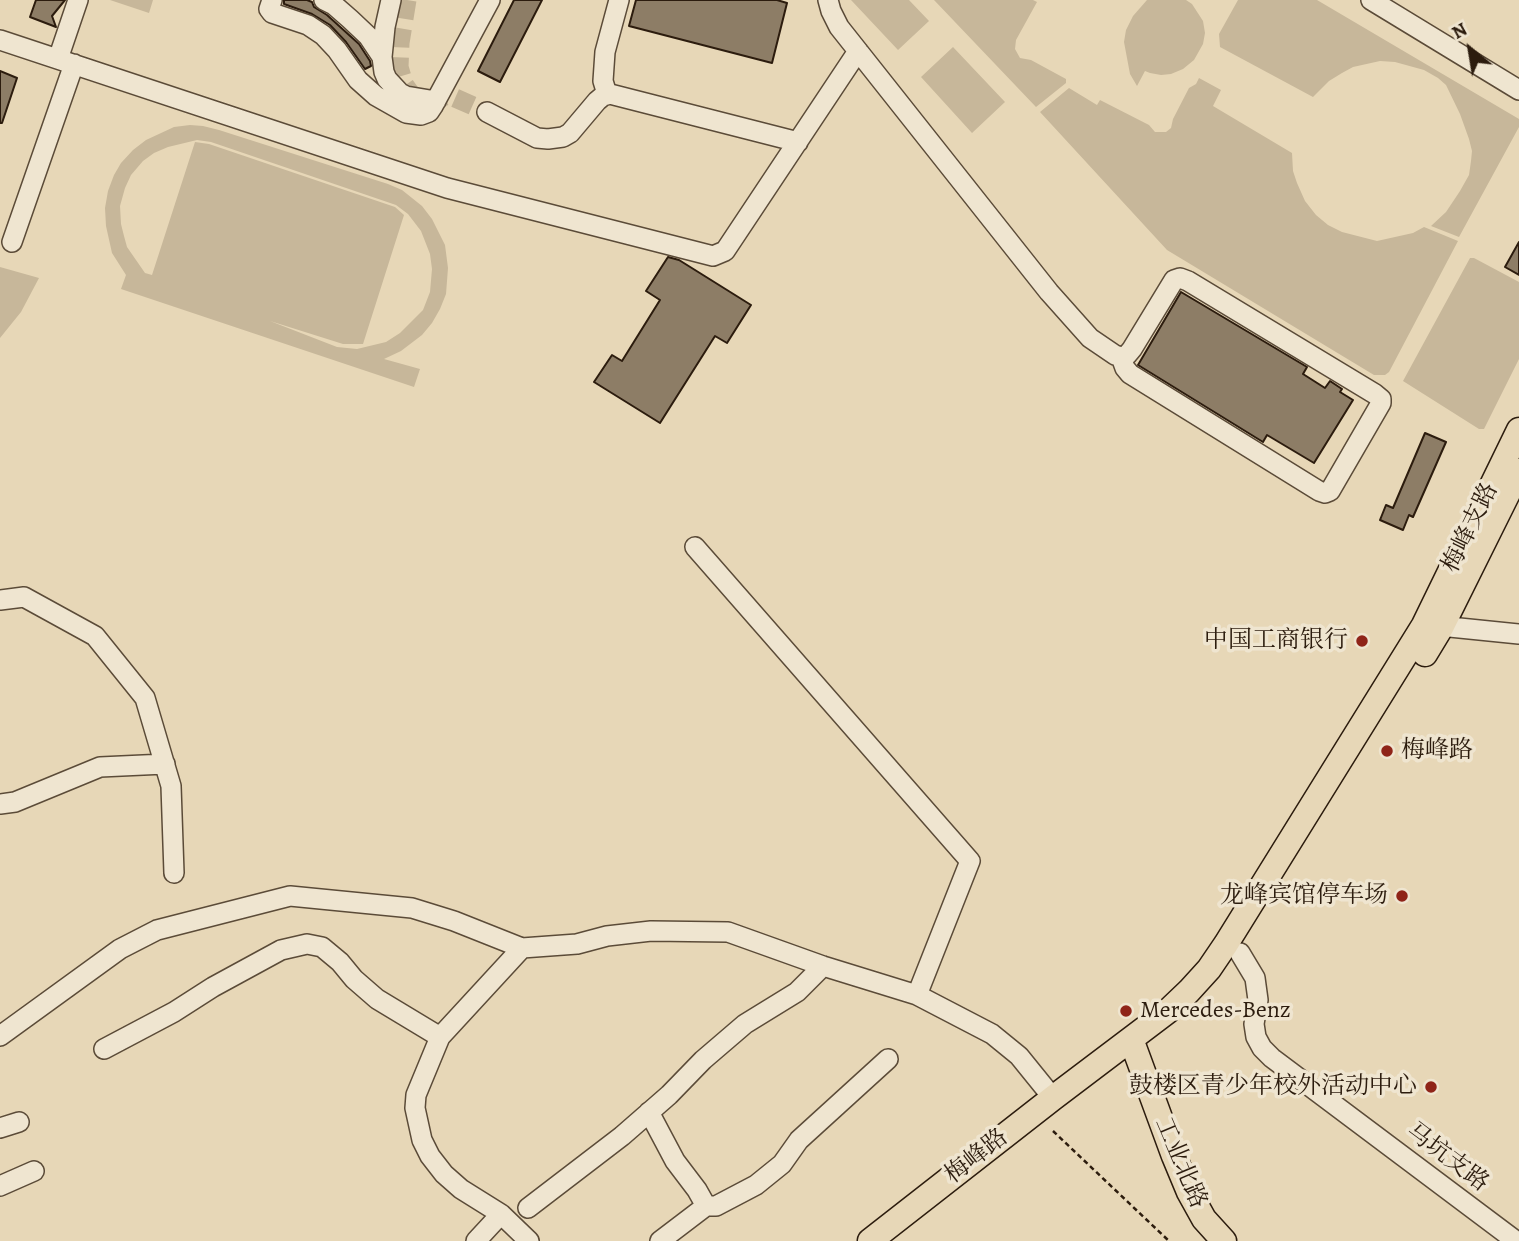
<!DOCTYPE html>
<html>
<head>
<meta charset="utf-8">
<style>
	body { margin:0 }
	#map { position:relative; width:1519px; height:1241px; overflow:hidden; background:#e7d7b7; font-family:Alegreya,serif }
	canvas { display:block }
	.north { position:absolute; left:1435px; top:14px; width:70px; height:70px; -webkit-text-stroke:5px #efe5d0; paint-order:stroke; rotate:330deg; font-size:19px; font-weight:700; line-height:28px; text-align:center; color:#2c1c0e }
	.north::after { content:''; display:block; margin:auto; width:24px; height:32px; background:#2c1c0e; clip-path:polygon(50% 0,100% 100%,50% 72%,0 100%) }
</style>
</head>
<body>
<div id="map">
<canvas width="1519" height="1241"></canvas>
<div class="north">N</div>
</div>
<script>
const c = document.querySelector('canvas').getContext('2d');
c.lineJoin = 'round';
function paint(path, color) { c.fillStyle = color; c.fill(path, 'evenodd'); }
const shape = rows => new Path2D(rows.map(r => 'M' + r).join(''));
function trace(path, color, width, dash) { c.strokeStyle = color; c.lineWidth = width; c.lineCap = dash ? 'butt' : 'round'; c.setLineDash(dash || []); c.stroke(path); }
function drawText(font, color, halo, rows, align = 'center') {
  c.font = font + ' Alegreya,"Noto Serif SC",serif'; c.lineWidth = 7; c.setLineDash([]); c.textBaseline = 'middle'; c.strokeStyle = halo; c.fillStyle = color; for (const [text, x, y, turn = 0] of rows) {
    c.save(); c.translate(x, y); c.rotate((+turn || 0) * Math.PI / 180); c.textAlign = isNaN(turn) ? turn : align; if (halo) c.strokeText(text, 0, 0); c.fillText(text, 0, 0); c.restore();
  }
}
const green = shape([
	[110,0,153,0,149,13],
	[851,0,909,0,929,21,898,50],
	[934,0,1033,0,1037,2,1016,40,1015,49,1020,58,1031,60,1066,79,1066,83,1036,107],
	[1147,0,1186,0,1192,4,1203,21,1205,33,1203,44,1194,60,1183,69,1171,74,1161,75,1150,73,1145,71,1137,86,1130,74,1124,42,1126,30,1133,16],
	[1238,0,1317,0,1519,119,1519,127,1459,237,1431,226,1446,212,1460,191,1469,175,1471,161,1472,151,1469,139,1460,114,1446,85,1438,78,1424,70,1395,62,1380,61,1353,67,1342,73,1329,81,1313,97,1220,47,1219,34],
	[953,47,1005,102,972,133,921,77],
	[1199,78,1221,90,1213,106,1292,153,1293,171,1297,183,1305,201,1316,215,1328,225,1342,232,1377,241,1413,233,1424,227,1458,241,1389,372,1385,375,1374,375,1167,250,1040,112,1069,88,1097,105,1100,100,1149,125,1155,132,1166,132,1171,128,1173,119,1189,88,1196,84],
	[190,125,203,126,219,130,388,184,402,190,422,206,432,219,445,245,448,268,446,294,440,309,432,323,422,335,401,351,384,359,420,369,414,387,121,289,126,275,112,253,106,226,105,208,108,191,114,175,121,163,133,150,146,140,174,127],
	[197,140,211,142,396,205,408,214,421,231,430,254,432,269,430,292,423,310,400,333,386,342,357,349,337,347,270,321,343,344,363,344,404,215,395,207,209,144,195,142,152,275,145,273,127,247,124,236,121,224,120,206,125,188,131,175,143,161,154,153,168,147],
	[1470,258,1474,258,1519,282,1519,359,1484,429,1479,429,1403,381],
	[0,267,39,278,21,312,0,338]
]);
const building = shape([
	[36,0,65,0,52,16,56,27,30,17,36,0],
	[284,0,307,0,312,2,314,7,327,15,359,44,370,61,371,66,365,69,346,42,330,25,312,14,284,4,284,0],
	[514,0,542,0,500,82,478,71,514,0],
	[636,0,777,0,787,3,772,63,629,26,636,0],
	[0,71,17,78,2,123,0,123,0,71],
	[1519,242,1519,275,1505,267,1519,242],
	[668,257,679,260,751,305,727,343,715,336,660,423,594,382,612,355,622,361,660,300,646,291,668,257],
	[1181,292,1307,367,1303,374,1325,388,1330,381,1342,389,1340,392,1353,400,1314,463,1267,435,1263,442,1138,365,1181,292],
	[1425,433,1446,442,1413,517,1409,515,1403,530,1380,520,1386,505,1393,508,1425,433]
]);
const minorTunnel = shape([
	[407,0,400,43,399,67,404,84,411,94,416,98,429,102,445,96,453,97,487,112]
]);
const path = shape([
	[1053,1131,1169,1241]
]);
const minor = shape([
	[272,0,269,9,272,13,308,25,323,35,337,50,358,80,376,96,406,113,421,115,429,112,433,106,490,0],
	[324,0,334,5,350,19,368,36,382,57],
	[391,0,385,27,382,57,384,72,387,79,400,93,406,96,436,101],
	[828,0,831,11,839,27,1049,292,1090,338,1115,355,1121,357,1125,368,1130,374,1319,491,1325,493,1330,491,1381,403,1381,399,1375,394,1188,281,1180,278,1174,280,1132,349,1127,355,1121,357],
	[1371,0,1519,90],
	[0,40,447,188,713,256,725,251,858,51],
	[58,59,78,0],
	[607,94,603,81,605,52,619,0],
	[487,112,537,138,548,139,563,137,570,133,597,101,603,96,610,94,798,142],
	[12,242,74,64],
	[695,547,970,861,917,995],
	[0,600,24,597,95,636,145,698,171,786,174,873],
	[1430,625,1519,634],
	[0,804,15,802,100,767,165,764],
	[522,948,440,1037,416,1095,415,1108,422,1140,430,1156,444,1174,461,1189,501,1214,529,1241],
	[1240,953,1255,978,1258,1000,1254,1024,1256,1037,1262,1048,1272,1058,1516,1241],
	[0,1036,120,949,157,930,290,896,412,908,454,921,522,948,577,944,607,936,651,931,728,932,823,966,917,995,992,1034,1019,1056,1053,1098],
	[104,1049,174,1012,213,987,281,950,307,944,322,947,340,962,354,979,377,999,440,1037],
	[649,1112,675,1161,697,1190,706,1206],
	[0,1128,19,1122],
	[0,1186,34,1171],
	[528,1208,622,1136,669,1095,703,1060,745,1024,797,992,823,966],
	[476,1241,501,1214],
	[660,1241,706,1206,716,1206,756,1185,782,1164,799,1140,888,1059]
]);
const major = shape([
	[1425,654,1442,626,1519,471],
	[1131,1039,1174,1156,1189,1192,1204,1219,1224,1241],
	[870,1241,1053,1098,1168,1011,1189,991,1209,969,1226,944,1424,625,1519,430]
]);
const markers = [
	[1362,641,7,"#8f2418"],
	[1387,751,7,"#8f2418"],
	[1402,896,7,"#8f2418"],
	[1126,1011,7,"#8f2418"],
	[1431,1087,7,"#8f2418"]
];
const streetNames = [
	["梅峰支路",1471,528,-64],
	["梅峰路",977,1157,-38],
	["马坑支路",1447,1158,37],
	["工业北路",1180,1163,67]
];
const poiNames = [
	["中国工商银行",1348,641],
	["梅峰路",1401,751,"left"],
	["龙峰宾馆停车场",1388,896],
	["Mercedes-Benz",1140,1011,"left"],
	["鼓楼区青少年校外活动中心",1417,1087]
];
paint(green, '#c7b79a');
paint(building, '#8d7d66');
trace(building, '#2c1c0e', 2);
trace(minorTunnel, '#c2b295', 19, [19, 10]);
trace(minor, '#5b4b38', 22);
trace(major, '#2c1c0e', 27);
trace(path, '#2c1c0e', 2.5, [5, 3.5]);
trace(minor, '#efe5d0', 19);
trace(major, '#e7d7b7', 24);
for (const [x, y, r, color] of markers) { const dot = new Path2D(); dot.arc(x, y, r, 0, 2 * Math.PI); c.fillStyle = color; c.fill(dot); trace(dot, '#efe5d0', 2.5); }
drawText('24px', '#2c1c0e', '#efe5d0', streetNames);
drawText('24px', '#2c1c0e', '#efe5d0', poiNames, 'right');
</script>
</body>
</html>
